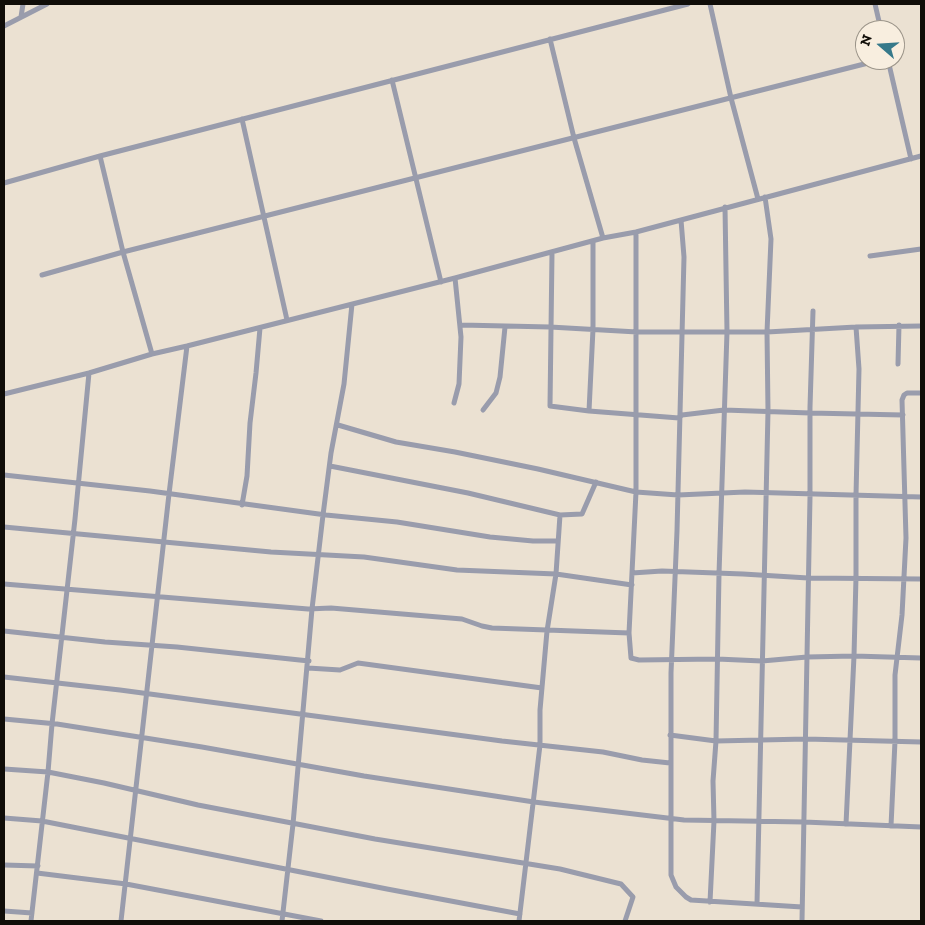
<!DOCTYPE html>
<html>
<head>
<meta charset="utf-8">
<style>
	body { margin:0 }
	#map { position:relative; width:925px; height:925px; overflow:hidden; background:#ebe1d2; font-family:"Zilla Slab",serif }
	canvas { display:block }
	.frame { position:absolute; inset:0; border:5px solid #100d08; pointer-events:none }
	.north { position:absolute; left:855px; top:20px; width:50px; height:50px; box-sizing:border-box; background:#f8eedf; border:1px solid #9b9489; border-radius:50%; rotate:289deg; font-size:14px; font-weight:700; line-height:20px; text-align:center; color:#100d08 }
	.north::after { content:''; display:block; margin:auto; width:18px; height:22px; background:#36798a; clip-path:polygon(50% 0,100% 100%,50% 72%,0 100%) }
</style>
</head>
<body>
<div id="map">
<canvas width="925" height="925"></canvas>
<div class="frame"></div>
<div class="north">N</div>
</div>
<script>
const c = document.querySelector('canvas').getContext('2d');
c.lineJoin = 'round';
const shape = rows => new Path2D(rows.map(r => 'M' + r).join(''));
function trace(path, color, width, dash) { c.strokeStyle = color; c.lineWidth = width; c.lineCap = dash ? 'butt' : 'round'; c.setLineDash(dash || []); c.stroke(path); }
const street = shape([
	[710,4,731,98,758,199],
	[875,4,881,30],
	[21,17,23,4],
	[4,26,47,4],
	[550,39,574,138,603,238],
	[888,60,911,159],
	[392,80,441,282],
	[242,119,287,320],
	[100,156,123,252,152,354],
	[4,183,100,156,688,4],
	[681,220,684,257,677,531,671,673,671,875,676,887,686,897,691,900,802,907],
	[552,253,550,406,589,411,679,418,682,415,724,410,810,413,903,415],
	[870,256,921,249],
	[42,275,123,252,880,60],
	[461,325,550,327,637,332,767,332,856,327,921,326],
	[898,364,899,325],
	[4,394,89,373,152,354,187,346,455,278,603,238,636,232,921,156],
	[454,403,459,384,461,337,455,278],
	[483,410,496,393,500,377,505,327],
	[589,411,593,329,593,242],
	[338,425,396,442,455,452,538,469,636,492,678,495,745,492,921,497],
	[330,466,468,493,560,515,582,514,596,482],
	[4,475,150,491,326,515,397,522,490,537,533,541,557,541],
	[242,505,247,476,250,423,256,373,260,328],
	[4,527,271,552,364,557,457,570,556,574,632,585],
	[632,573,662,571,743,574,808,578,921,579],
	[4,584,308,609,331,608,462,619,482,626,492,628,629,633,636,492,636,232],
	[4,631,105,642,177,647,309,661],
	[629,633,631,658,639,660,717,659,762,661,807,657,854,656,921,658],
	[308,668,340,670,358,663,542,688],
	[4,677,120,690,502,741,603,752,642,760,670,763],
	[4,719,57,724,202,747,364,776,534,802,684,820,804,822,921,827],
	[670,735,716,741,806,739,921,742],
	[4,769,48,772,104,783,198,805,375,839,560,869,621,884,633,897,625,921],
	[4,818,42,821,387,889,520,914],
	[846,824,854,656,856,577,856,495,859,369,856,327],
	[891,826,895,741,895,675,902,615,906,538,902,400,904,395,907,393,921,393],
	[4,865,38,866],
	[37,873,126,884,321,921],
	[710,902,714,821,713,781,716,741,719,574,727,332,725,207],
	[757,904,768,411,767,332,771,239,765,197],
	[4,911,32,913],
	[31,921,48,772,52,724,75,519,89,373],
	[121,921,169,494,187,346],
	[282,921,293,824,312,609,323,515,331,453,344,384,352,304],
	[519,921,540,745,540,710,547,631,556,574,560,515],
	[802,921,810,497,810,407,813,311]
]);
trace(street, '#999cac', 5);
</script>
</body>
</html>
